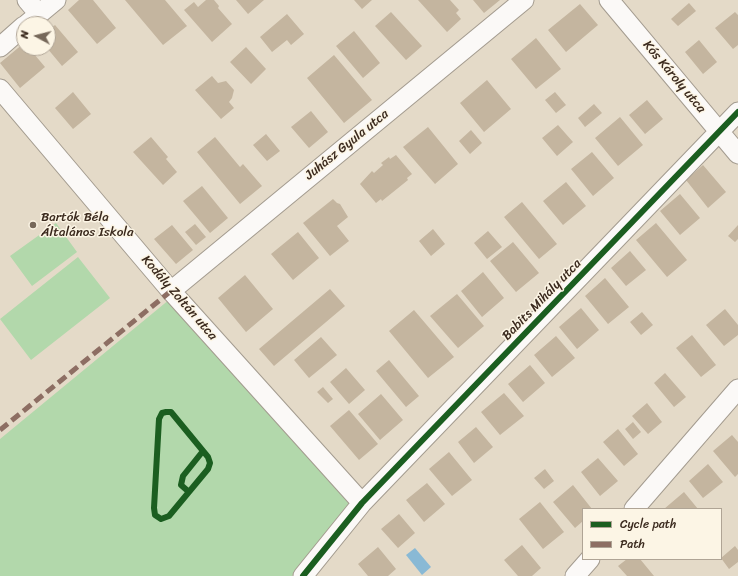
<!DOCTYPE html>
<html>
<head>
<meta charset="utf-8">
<style>
	body { margin:0 }
	#map { position:relative; width:738px; height:576px; overflow:hidden; background:#e4dac8; font-family:Sriracha,sans-serif }
	canvas { display:block }
	.legend { position:absolute; left:582px; top:508px; width:140px; height:52px; box-sizing:border-box; background:#fcf5e5; border:1px solid #afa495; margin:0; padding:5px 7px; list-style:none; font-size:12px; color:#3b2a1e }
	.legend li { display:flex; align-items:center; gap:8px; height:20px }
	.legend b { width:20px; border:1px solid #afa495 }
	.north { position:absolute; left:16px; top:16px; width:40px; height:40px; box-sizing:border-box; background:#fcf5e5; border:1px solid #afa495; border-radius:50%; rotate:277deg; font-size:11px; font-weight:700; line-height:16px; text-align:center; color:#3b2a1e }
	.north::after { content:''; display:block; margin:auto; width:14px; height:18px; background:#76685a; clip-path:polygon(50% 0,100% 100%,50% 72%,0 100%) }
</style>
</head>
<body>
<div id="map">
<canvas width="738" height="576"></canvas>
<ul class="legend">
<li><b style="height:5px;background:#1b5e20"></b>Cycle path</li>
<li><b style="height:5px;background:#8d6e63"></b>Path</li>
</ul>
<div class="north">N</div>
</div>
<script>
const c = document.querySelector('canvas').getContext('2d');
c.lineJoin = 'round';
function paint(path, color) { c.fillStyle = color; c.fill(path, 'evenodd'); }
const shape = rows => new Path2D(rows.map(r => 'M' + r).join(''));
function trace(path, color, width, dash) { c.strokeStyle = color; c.lineWidth = width; c.lineCap = dash ? 'butt' : 'round'; c.setLineDash(dash || []); c.stroke(path); }
function drawText(font, color, halo, rows, align = 'center') {
  c.font = font + ' Sriracha,sans-serif'; c.lineWidth = 3; c.setLineDash([]); c.textBaseline = 'middle'; c.strokeStyle = halo; c.fillStyle = color; for (const [text, x, y, turn = 0] of rows) {
    c.save(); c.translate(x, y); c.rotate((+turn || 0) * Math.PI / 180); c.textAlign = isNaN(turn) ? turn : align; if (halo) c.strokeText(text, 0, 0); c.fillText(text, 0, 0); c.restore();
  }
}
const green = shape([
	[56,223,77,252,32,286,10,256],
	[78,257,110,298,31,360,0,319],
	[170,299,352,502,292,576,0,576,0,439]
]);
const water = shape([
	[415,548,431,567,422,575,406,555]
]);
const building = shape([
	[79,0,93,0,116,28,97,44,68,10],
	[125,0,165,0,187,26,163,45],
	[206,0,214,0,219,6,218,8,232,24,212,42,184,10,194,2,198,7],
	[236,0,264,0,248,14],
	[354,0,372,0,362,9],
	[418,0,450,0,459,10,456,13,461,19,447,32],
	[473,0,500,0,484,13],
	[689,3,696,11,678,26,671,19],
	[580,4,598,25,566,52,548,30],
	[391,12,422,46,406,60,375,26],
	[735,12,738,15,738,45,733,49,715,28],
	[287,14,304,34,291,45,287,40,272,52,260,37],
	[55,25,78,52,62,66,47,48,48,31],
	[354,31,380,63,363,78,336,46],
	[536,38,561,69,536,89,511,59],
	[699,40,717,62,703,74,685,52],
	[24,43,24,48,29,48,45,67,20,88,0,63],
	[246,47,266,69,251,84,230,62],
	[334,55,372,100,344,123,307,78],
	[212,76,218,83,226,81,234,90,232,98,229,102,234,108,221,119,195,90],
	[487,80,511,109,484,132,460,103],
	[73,92,91,114,73,129,55,108],
	[555,92,566,105,556,113,545,100],
	[647,100,663,119,645,134,629,115],
	[594,104,602,113,585,127,578,118],
	[311,111,328,132,309,148,291,127],
	[620,117,643,145,618,166,595,138],
	[558,125,573,142,557,156,542,138],
	[428,127,458,164,435,184,403,147],
	[471,130,482,143,470,154,459,141],
	[266,134,280,151,267,161,253,145],
	[151,137,168,157,166,159,177,172,163,185,133,152],
	[215,137,240,167,243,164,262,186,240,204,197,152],
	[592,152,614,178,593,196,571,169],
	[396,155,412,174,407,178,408,180,382,201,381,199,376,203,360,184,372,171,374,173,383,165,381,163,389,157,390,159],
	[703,165,726,192,708,208,686,180],
	[566,182,586,206,563,225,543,201],
	[202,186,228,218,210,233,183,201],
	[680,194,700,218,680,235,660,211],
	[333,199,337,203,340,204,348,217,337,226,349,241,330,256,303,223],
	[522,202,557,244,539,259,504,217],
	[656,223,687,260,667,277,636,240],
	[195,224,206,237,196,245,185,232],
	[172,225,193,250,176,264,154,239],
	[738,225,738,239,735,242,728,236],
	[433,229,445,244,431,256,419,241],
	[488,231,502,247,487,259,474,243],
	[298,232,319,258,293,280,271,254],
	[513,242,539,273,516,292,490,261],
	[630,251,646,270,626,286,611,268],
	[483,272,504,298,482,317,461,291],
	[245,275,273,309,246,332,218,298],
	[605,278,629,307,608,324,585,296],
	[330,289,345,306,274,366,259,349],
	[457,294,484,326,458,348,430,316],
	[581,308,599,330,577,349,559,327],
	[725,309,738,325,738,335,724,346,706,325],
	[414,310,454,357,428,378,389,331],
	[642,312,653,325,641,335,630,322],
	[692,335,716,365,701,377,676,348],
	[556,336,575,358,552,377,534,355],
	[321,337,337,355,309,378,294,360],
	[389,360,419,396,406,407,376,371],
	[530,365,545,383,523,402,508,384],
	[346,368,365,390,349,404,330,382],
	[665,373,686,397,674,407,654,383],
	[323,387,333,399,328,403,317,392],
	[504,393,524,416,500,435,481,412],
	[381,394,403,420,380,440,358,414],
	[647,403,662,422,648,434,632,416],
	[349,410,378,444,359,460,330,426],
	[633,422,641,432,633,439,625,429],
	[476,427,493,447,474,463,458,442],
	[618,429,638,454,624,466,603,442],
	[732,435,738,442,738,474,735,477,713,451],
	[449,452,472,480,452,496,429,469],
	[598,458,618,481,600,496,581,472],
	[708,464,723,482,703,498,689,481],
	[545,469,554,481,544,489,534,478],
	[427,483,445,504,424,522,406,500],
	[573,485,592,509,583,509,583,521,575,528,553,502],
	[684,492,698,509,664,509],
	[540,502,564,532,543,549,519,519],
	[399,514,415,533,398,548,381,529],
	[522,545,541,568,532,576,518,576,504,560],
	[735,546,738,550,738,562,729,569,721,558],
	[378,547,396,569,388,576,368,576,358,564],
	[627,559,640,559,654,576,627,576,618,566]
]);
const minor = shape([
	[27,0,39,14],
	[609,0,738,154],
	[27,24,56,0],
	[0,47,24,26],
	[0,89,171,291,362,503],
	[171,291,524,0],
	[634,509,738,389],
	[303,576,362,503,738,112],
	[575,576,590,559]
]);
const quiet = shape([
	[0,430,171,291]
]);
const cycleway = shape([
	[166,412,171,412,208,457,210,463,208,469,169,516,161,519,155,515,154,508,159,419,162,413,166,412],
	[189,492,181,485,183,476,203,451],
	[303,576,362,503,738,112]
]);
const markers = [
	[33,225,4,"#76685a"]
];
const streetNames = [
	["Kós Károly utca",674,77,50],
	["Juhász Gyula utca",347,145,-39],
	["Kodály Zoltán utca",179,298,49],
	["Babits Mihály utca",542,300,-46]
];
const poiNames = [
	["Bartók Béla",41,218],
	["Általános Iskola",41,233]
];
paint(green, '#b2d8ab');
paint(water, '#89b9d5');
paint(building, '#c4b59f');
trace(minor, '#a39b8f', 21);
trace(minor, '#fbf9f7', 19);
trace(quiet, '#8d6e63', 5, [10, 5]);
trace(cycleway, '#1b5e20', 6);
for (const [x, y, r, color] of markers) { const dot = new Path2D(); dot.arc(x, y, r, 0, 2 * Math.PI); c.fillStyle = color; c.fill(dot); trace(dot, '#fcf5e5', 1.5); }
drawText('13px', '#3b2a1e', '#fcf5e5', streetNames);
drawText('13px', '#3b2a1e', '#fcf5e5', poiNames, 'left');
</script>
</body>
</html>
